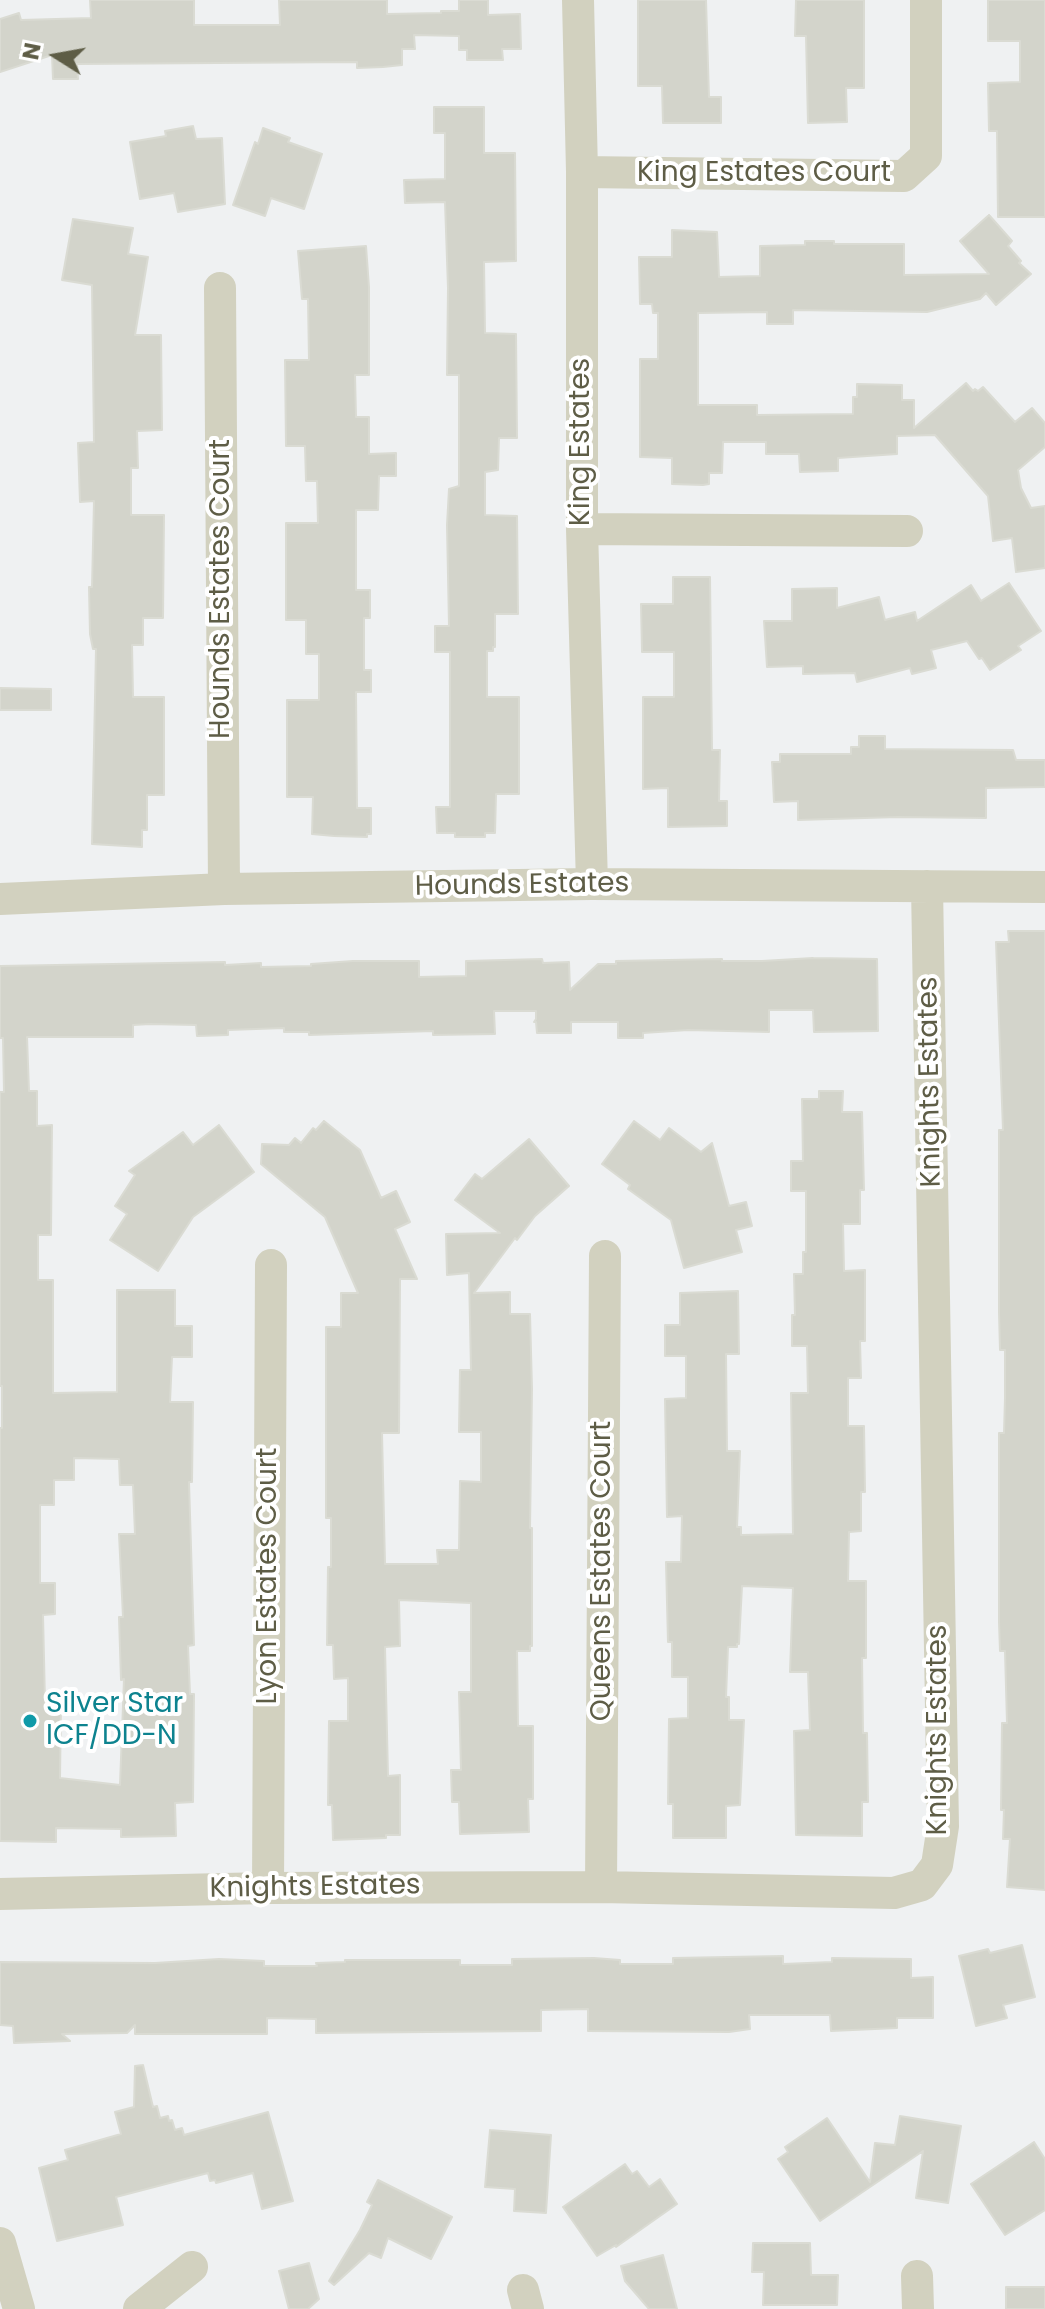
<!DOCTYPE html>
<html>
<head>
<meta charset="utf-8">
<style>
	body { margin:0 }
	#map { position:relative; width:1045px; height:2309px; overflow:hidden; background:#eff1f2; font-family:Poppins,sans-serif }
	canvas { display:block }
	.north { position:absolute; left:16px; top:16px; width:80px; height:80px; -webkit-text-stroke:6px #fff; paint-order:stroke; rotate:281deg; font-size:22px; font-weight:700; line-height:32px; text-align:center; color:#5e5d46 }
	.north::after { content:''; display:block; margin:auto; width:28px; height:36px; background:#5e5d46; clip-path:polygon(50% 0,100% 100%,50% 72%,0 100%) }
</style>
</head>
<body>
<div id="map">
<canvas width="1045" height="2309"></canvas>
<div class="north">N</div>
</div>
<script>
const c = document.querySelector('canvas').getContext('2d');
c.lineJoin = 'round';
function paint(path, color) { c.fillStyle = color; c.fill(path, 'evenodd'); }
const shape = rows => new Path2D(rows.map(r => 'M' + r).join(''));
function trace(path, color, width, dash) { c.strokeStyle = color; c.lineWidth = width; c.lineCap = dash ? 'butt' : 'round'; c.setLineDash(dash || []); c.stroke(path); }
function drawText(font, color, halo, rows, align = 'center') {
  c.font = font + ' Poppins,sans-serif'; c.lineWidth = 8; c.setLineDash([]); c.textBaseline = 'middle'; c.strokeStyle = halo; c.fillStyle = color; for (const [text, x, y, turn = 0] of rows) {
    c.save(); c.translate(x, y); c.rotate((+turn || 0) * Math.PI / 180); c.textAlign = isNaN(turn) ? turn : align; if (halo) c.strokeText(text, 0, 0); c.fillText(text, 0, 0); c.restore();
  }
}
const building = shape([
	[90,0,194,0,194,25,280,25,279,0,387,0,387,14,441,13,441,11,459,11,459,0,488,0,488,15,520,14,521,49,502,49,503,60,467,60,467,50,459,50,459,36,414,35,415,49,402,49,402,65,383,67,357,68,357,62,77,64,78,79,53,79,52,55,0,72,0,19,19,13,21,20,91,18,90,0],
	[638,0,706,0,709,97,721,97,721,123,663,123,662,86,638,86,638,0],
	[796,0,864,0,864,88,846,88,847,122,808,123,806,36,795,36,796,0],
	[988,0,1045,0,1045,217,998,217,997,131,989,131,988,83,1020,82,1020,41,988,41,988,0],
	[434,107,484,107,484,153,515,153,516,261,484,262,485,333,516,334,517,438,499,438,498,470,485,472,485,515,517,516,518,614,495,614,495,647,493,647,493,651,487,651,487,697,519,697,519,794,496,794,495,833,485,833,485,837,455,837,455,833,437,833,436,807,450,807,450,652,435,652,435,626,449,626,447,525,449,489,459,486,459,375,447,375,448,288,445,202,405,203,404,180,445,179,445,133,434,133,434,107],
	[193,126,196,139,222,138,225,204,178,212,174,193,140,199,130,142,166,136,165,131,193,126],
	[263,128,290,138,288,142,322,154,304,209,271,198,265,216,233,205,255,142,258,144,263,128],
	[989,215,1012,241,1008,246,1021,261,1019,263,1031,274,996,305,986,293,980,299,927,312,793,310,793,324,767,324,767,312,698,313,698,405,757,405,757,415,853,414,853,397,857,397,857,384,902,385,902,400,914,400,914,428,966,383,973,391,975,389,978,391,983,387,1015,422,1032,408,1045,423,1045,447,1018,470,1021,488,1031,508,1045,506,1045,568,1016,572,1012,538,993,541,988,496,935,435,897,436,897,454,838,458,838,471,800,472,799,454,766,454,766,442,723,442,722,473,709,473,709,484,703,485,672,484,672,458,640,457,640,359,658,359,658,313,653,313,652,304,640,304,639,257,672,257,672,230,717,232,719,277,760,276,760,246,805,245,805,241,834,241,834,244,904,244,904,275,989,274,960,241,989,215],
	[73,219,133,228,128,254,148,257,135,335,161,335,162,430,137,431,138,468,131,468,131,515,164,515,163,618,143,618,143,645,132,645,133,697,164,697,164,795,147,795,147,830,142,830,142,847,92,844,96,649,93,649,90,634,89,587,92,587,94,501,80,502,78,443,94,442,92,285,62,280,73,219],
	[366,246,369,287,369,375,355,375,356,417,369,417,369,454,396,453,396,476,379,476,378,510,356,510,356,590,370,590,370,618,364,618,364,670,371,670,371,692,356,692,357,808,371,808,371,834,367,834,367,837,334,836,312,834,313,797,287,797,287,700,319,700,319,654,306,654,306,620,286,620,286,523,318,523,317,481,306,481,305,446,286,446,285,360,309,360,308,299,302,299,298,251,366,246],
	[673,577,710,577,712,750,720,750,719,801,727,801,727,826,668,827,668,788,643,789,643,697,674,697,674,652,642,652,641,604,673,604,673,577],
	[1009,583,1041,631,1018,646,1021,650,990,670,982,658,979,659,967,641,931,650,936,668,912,674,910,668,857,682,855,673,803,674,803,666,767,667,764,621,792,621,792,589,837,588,837,608,879,597,885,620,915,612,917,621,971,585,981,601,1009,583],
	[0,688,51,689,51,710,0,710,0,688],
	[859,736,885,736,885,749,1013,750,1016,760,1045,760,1045,787,986,788,986,818,898,817,798,820,798,801,774,802,772,762,780,762,780,754,851,754,851,747,859,747,859,736],
	[1008,931,1045,931,1045,1890,1007,1887,1010,1839,1003,1839,1004,1810,1001,1810,1002,1723,1007,1723,1005,1651,1000,1651,999,1622,999,1433,1004,1433,1005,1398,1005,1350,1000,1350,999,1312,999,1130,1003,1130,996,942,1009,942,1008,931],
	[813,958,877,959,878,1031,814,1032,813,1010,769,1010,769,1032,688,1030,643,1033,643,1038,618,1038,618,1022,571,1022,571,1033,537,1033,536,1022,534,1022,536,1019,536,1011,494,1011,495,1034,433,1035,433,1031,309,1035,309,1032,284,1032,284,1028,228,1030,228,1035,197,1036,196,1025,150,1024,133,1025,133,1037,27,1037,29,1091,37,1091,37,1126,52,1125,51,1235,38,1235,38,1280,53,1280,53,1393,117,1392,117,1290,175,1290,175,1326,192,1326,192,1357,172,1357,170,1402,193,1402,192,1482,189,1482,194,1645,188,1646,190,1694,194,1694,193,1802,175,1803,176,1836,121,1837,121,1829,56,1828,56,1842,0,1841,0,1428,2,1428,2,1386,0,1386,0,1092,4,1092,3,1038,0,1038,0,966,225,962,225,965,261,963,261,967,311,966,311,964,353,961,419,961,419,977,466,976,466,961,542,959,543,963,569,962,570,990,598,964,616,964,616,961,722,959,722,961,762,961,813,958],
	[74,1458,119,1459,120,1485,133,1485,135,1534,119,1534,123,1617,119,1617,121,1680,124,1679,120,1785,60,1778,61,1703,45,1702,43,1615,55,1614,55,1583,40,1583,40,1505,54,1505,54,1480,74,1480,74,1458],
	[819,1091,843,1091,842,1112,862,1112,864,1190,860,1190,860,1224,843,1224,844,1271,865,1270,865,1341,860,1341,861,1378,848,1378,848,1426,864,1426,865,1492,861,1492,861,1531,849,1532,848,1581,866,1581,866,1658,862,1658,863,1733,867,1733,868,1802,862,1802,862,1836,796,1835,794,1731,810,1730,808,1672,790,1672,793,1588,742,1586,739,1644,737,1644,737,1647,728,1647,726,1697,729,1697,729,1720,744,1720,740,1805,726,1806,726,1838,673,1838,673,1804,668,1804,669,1719,688,1718,688,1677,672,1677,672,1642,668,1642,666,1562,681,1562,682,1516,667,1517,665,1399,686,1398,686,1356,665,1356,665,1325,680,1325,680,1293,738,1291,739,1354,726,1354,727,1451,740,1451,737,1527,741,1527,741,1535,793,1534,791,1393,808,1393,807,1346,792,1346,792,1315,795,1315,794,1274,803,1274,803,1252,806,1252,806,1191,791,1191,791,1161,803,1161,802,1099,819,1099,819,1091],
	[324,1121,360,1150,381,1198,396,1191,410,1222,395,1229,417,1279,400,1279,399,1433,382,1433,385,1564,438,1564,437,1550,459,1550,460,1481,481,1482,481,1432,459,1432,460,1370,471,1370,469,1273,447,1275,446,1234,500,1233,455,1200,475,1174,482,1179,529,1139,569,1186,535,1216,517,1240,515,1238,474,1293,510,1292,510,1314,530,1314,532,1389,530,1528,532,1528,532,1646,530,1646,530,1651,517,1651,518,1726,533,1726,533,1799,528,1799,529,1832,460,1834,459,1802,452,1802,451,1770,461,1770,459,1692,471,1692,471,1603,399,1600,400,1646,385,1647,388,1776,400,1775,400,1835,386,1835,386,1838,333,1840,332,1805,328,1805,329,1721,348,1721,348,1678,334,1679,333,1645,327,1645,328,1567,331,1567,331,1518,326,1518,326,1327,341,1327,341,1293,358,1293,325,1217,261,1164,262,1144,289,1145,295,1138,301,1143,313,1128,316,1130,324,1121],
	[634,1121,660,1140,669,1128,701,1152,712,1143,729,1206,746,1202,752,1226,736,1230,742,1252,684,1268,671,1220,628,1189,630,1185,602,1164,634,1121],
	[219,1125,254,1172,193,1217,158,1271,110,1240,127,1214,115,1206,135,1175,129,1171,183,1132,193,1145,219,1125],
	[1022,1945,1035,1997,1003,2005,1007,2018,976,2026,959,1956,988,1949,990,1953,1022,1945],
	[783,1956,783,1964,832,1962,832,1958,911,1959,911,1978,933,1977,933,2018,897,2018,897,2028,831,2031,830,2015,749,2015,750,2029,729,2032,588,2031,588,2009,541,2010,541,2031,316,2033,316,2019,267,2018,267,2034,135,2034,135,2025,127,2033,62,2034,70,2041,14,2043,13,2026,0,2025,0,1962,155,1963,219,1959,264,1961,264,1966,317,1966,316,1963,345,1962,345,1960,460,1960,460,1965,512,1965,512,1959,594,1958,620,1960,620,1964,673,1964,673,1958,783,1956],
	[143,2065,153,2107,157,2106,160,2118,168,2116,169,2121,172,2120,175,2130,182,2128,184,2135,268,2112,293,2201,262,2209,253,2173,216,2183,215,2180,210,2181,208,2173,116,2197,123,2225,57,2241,39,2168,68,2160,65,2150,121,2134,115,2112,134,2107,135,2066,143,2065],
	[900,2116,961,2126,948,2203,916,2198,923,2151,820,2221,778,2159,788,2152,785,2147,827,2118,870,2182,875,2143,895,2145,900,2116],
	[490,2130,551,2135,546,2213,514,2211,515,2189,485,2187,490,2130],
	[1034,2142,1045,2159,1045,2210,1005,2235,971,2184,1034,2142],
	[625,2164,632,2174,637,2171,649,2187,660,2179,677,2204,616,2247,616,2245,597,2256,563,2207,625,2164],
	[378,2180,452,2217,431,2259,388,2238,381,2258,369,2253,334,2285,329,2281,360,2230,372,2205,367,2202,378,2180],
	[753,2243,810,2243,811,2275,838,2275,837,2305,763,2305,764,2272,752,2272,753,2243],
	[663,2255,677,2309,649,2309,625,2281,621,2266,663,2255],
	[309,2263,319,2299,308,2309,289,2309,279,2271,309,2263],
	[1006,2287,1045,2287,1045,2309,1006,2309,1006,2287]
]);
const minor = shape([
	[578,0,582,172,582,529,592,884],
	[582,172,904,176,926,156,926,0],
	[220,288,224,889],
	[582,529,907,531],
	[0,899,224,889,592,884,1045,887],
	[601,1887,605,1256],
	[268,1888,271,1265],
	[0,1894,268,1888,601,1887,894,1893,922,1885,937,1865,943,1826,927,886],
	[0,2243,19,2309],
	[917,2276,918,2309],
	[523,2290,528,2309],
	[139,2309,192,2267]
]);
const markers = [
	[30,1721,8,"#0f9aa8"]
];
const streetNames = [
	["King Estates Court",764,174],
	["King Estates",582,442,-90],
	["Hounds Estates Court",222,589,-90],
	["Hounds Estates",522,886,-1],
	["Knights Estates",931,1082,-91],
	["Queens Estates Court",603,1571,-90],
	["Lyon Estates Court",269,1576,-90],
	["Knights Estates",939,1730,-90],
	["Knights Estates",315,1888,-1]
];
const cultureNames = [
	["Silver Star",46,1705],
	["ICF/DD-N",46,1737]
];
paint(building, '#d3d4cb');
trace(building, '#dadbd3', 2);
trace(minor, '#d2d1bf', 32);
for (const [x, y, r, color] of markers) { const dot = new Path2D(); dot.arc(x, y, r, 0, 2 * Math.PI); c.fillStyle = color; c.fill(dot); trace(dot, '#fff', 3); }
drawText('28px', '#5e5d46', '#fff', streetNames);
drawText('28px', '#0d838f', '#fff', cultureNames, 'left');
</script>
</body>
</html>
